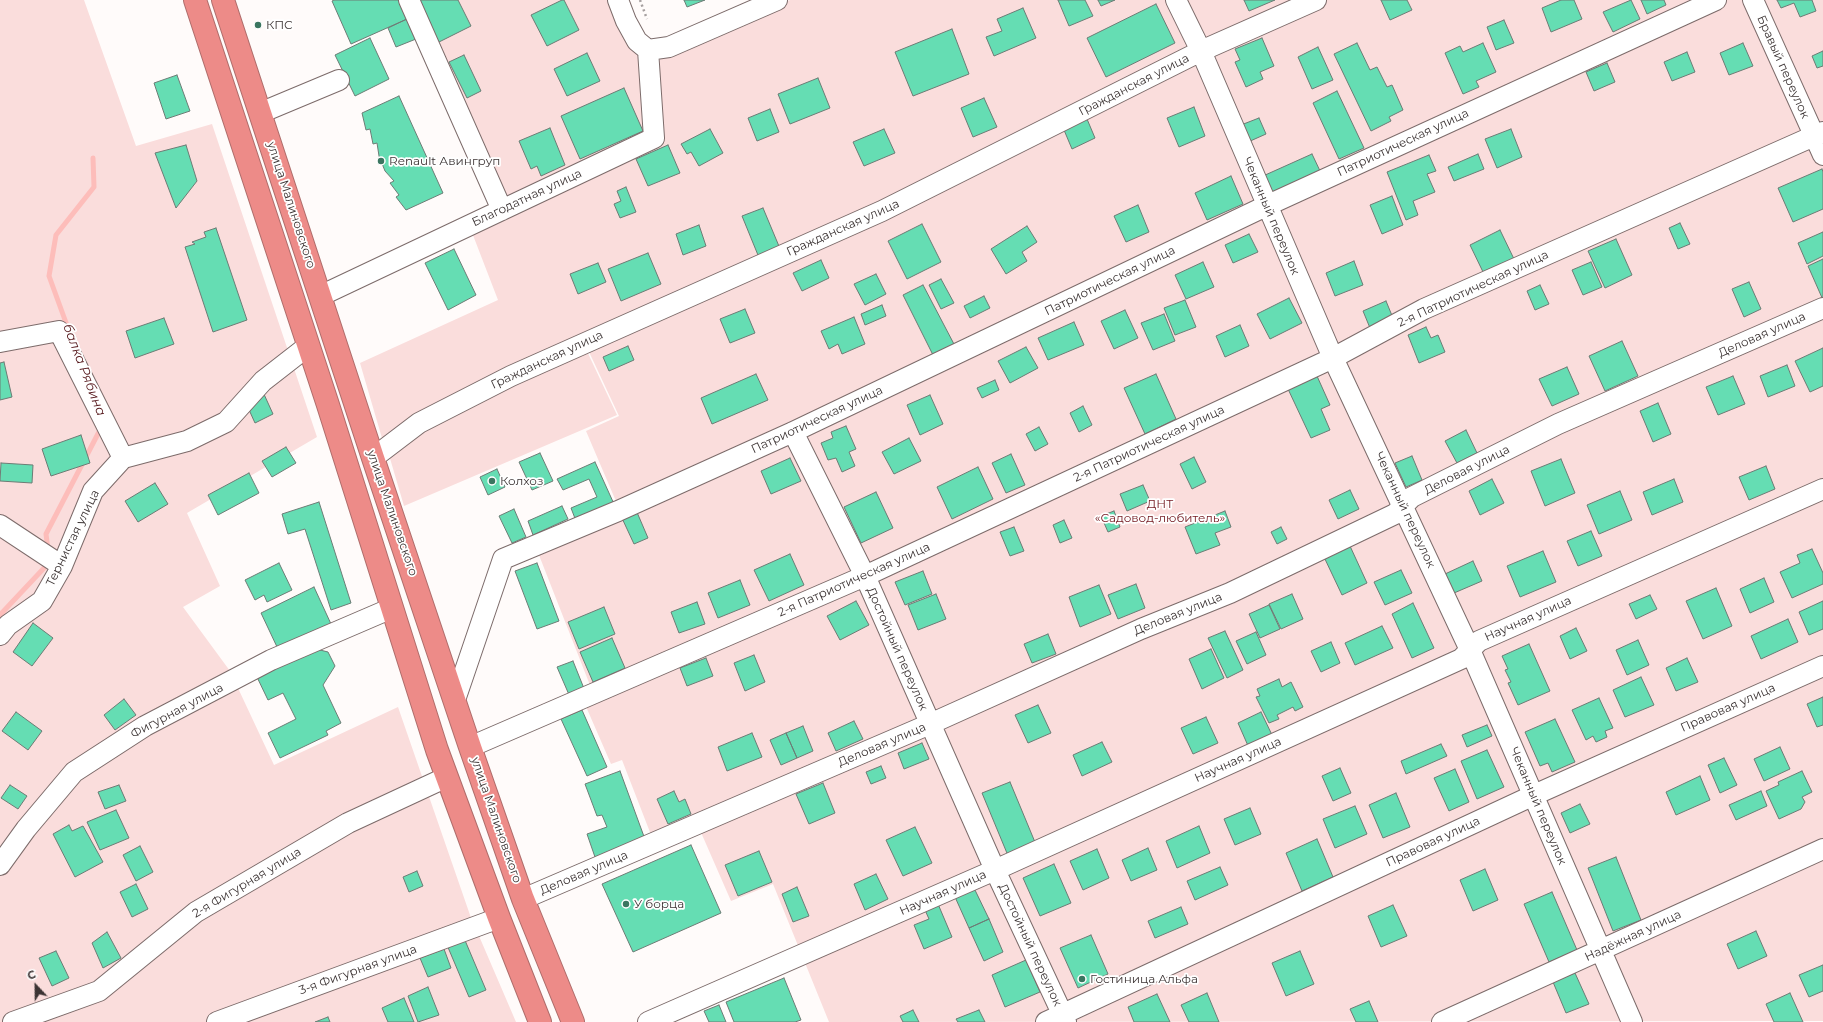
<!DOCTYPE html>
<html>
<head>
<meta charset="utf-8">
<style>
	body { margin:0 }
	#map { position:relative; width:1823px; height:1022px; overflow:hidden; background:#fffbfa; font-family:Montserrat,sans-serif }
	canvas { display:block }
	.north { position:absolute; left:16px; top:966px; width:40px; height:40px; -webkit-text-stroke:3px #fff; paint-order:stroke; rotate:338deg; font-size:11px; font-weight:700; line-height:16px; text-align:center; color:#3c3434 }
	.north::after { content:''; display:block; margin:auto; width:14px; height:18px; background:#3c3434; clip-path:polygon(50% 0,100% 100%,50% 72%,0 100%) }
</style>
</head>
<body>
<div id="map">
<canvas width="1823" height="1022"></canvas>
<div class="north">С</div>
</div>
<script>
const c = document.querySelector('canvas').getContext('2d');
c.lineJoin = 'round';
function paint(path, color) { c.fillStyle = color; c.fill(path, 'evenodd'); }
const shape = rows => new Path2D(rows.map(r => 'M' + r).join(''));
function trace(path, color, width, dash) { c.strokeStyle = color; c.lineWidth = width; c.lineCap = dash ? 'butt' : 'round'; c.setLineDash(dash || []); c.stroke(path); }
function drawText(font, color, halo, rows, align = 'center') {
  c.font = font + ' Montserrat,sans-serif'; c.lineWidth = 3.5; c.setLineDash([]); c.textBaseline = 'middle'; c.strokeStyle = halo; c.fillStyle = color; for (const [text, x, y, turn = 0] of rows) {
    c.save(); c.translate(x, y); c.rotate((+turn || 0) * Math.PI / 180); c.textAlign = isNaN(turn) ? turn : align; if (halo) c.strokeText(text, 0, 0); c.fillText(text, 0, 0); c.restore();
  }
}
const green = shape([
	[0,0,84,0,136,146,212,124,317,437,187,513,220,586,183,607,230,671,274,765,398,707,470,915,516,1022,0,1022],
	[415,0,620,0,644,61,790,0,1823,0,1823,1021,829,1022,773,884,731,901,696,821,653,840,622,760,611,764,584,702,595,698,537,550,621,513,586,431,619,416,583,339,384,445,360,363,498,300,471,230,510,212],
	[585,347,617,415,404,506,389,455,425,424]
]);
const stream = shape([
	[69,331,49,276,56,235,94,187,93,158],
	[48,550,46,534,102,426],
	[0,615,45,567,46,560]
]);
const building = shape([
	[334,0,399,0,407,19,351,44,332,1,334,0],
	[417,0,458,0,471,26,437,43,417,0],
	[562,0,564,0,579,30,547,46,531,15,562,0],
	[684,0,705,0,687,7,684,0],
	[1058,0,1085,0,1093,16,1069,26,1058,0],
	[1098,0,1115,0,1101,6,1098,0],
	[1244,0,1275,0,1249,11,1244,0],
	[1381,0,1407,0,1412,10,1390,20,1381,0],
	[1561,0,1574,0,1582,19,1551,32,1542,8,1561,0],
	[1631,0,1640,19,1613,32,1603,12,1631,0],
	[1641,0,1664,0,1666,5,1647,14,1641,0],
	[1777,0,1812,0,1816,11,1800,17,1794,3,1781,8,1777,0],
	[1156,4,1175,43,1106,77,1087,38,1156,4],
	[1023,8,1036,38,994,56,986,37,1002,31,997,19,1023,8],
	[407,19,416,39,396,47,388,28,407,19],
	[1504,20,1514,43,1496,50,1487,27,1504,20],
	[952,29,969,74,913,96,895,52,952,29],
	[370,38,389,79,355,96,335,55,370,38],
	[1262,38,1274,66,1260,72,1263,79,1246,87,1235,62,1240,60,1235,49,1262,38],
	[1357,43,1370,70,1377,67,1387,87,1392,85,1403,110,1389,117,1391,121,1371,131,1334,54,1357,43],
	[1483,43,1496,72,1476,81,1479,87,1463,94,1445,53,1460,46,1463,52,1483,43],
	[1743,43,1753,66,1729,75,1720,53,1743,43],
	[1318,47,1333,80,1312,89,1298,57,1318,47],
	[1823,51,1823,66,1817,68,1812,56,1823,51],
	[1687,52,1695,72,1672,81,1664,62,1687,52],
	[587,53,600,81,567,96,554,69,587,53],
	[464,55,481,91,467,98,449,62,464,55],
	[1607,63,1615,82,1594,91,1586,72,1607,63],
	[177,75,190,111,166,119,154,83,177,75],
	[818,78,830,108,790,124,778,94,818,78],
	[624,88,643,131,580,159,561,116,624,88],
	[1337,91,1364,148,1339,159,1313,103,1337,91],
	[399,96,443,193,406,210,396,197,399,195,390,183,394,181,385,171,379,156,377,143,373,144,370,129,366,130,362,113,399,96],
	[984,98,997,127,973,137,961,108,984,98],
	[1194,107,1205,136,1179,147,1167,118,1194,107],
	[770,109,779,132,757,141,748,118,770,109],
	[1259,118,1266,134,1248,142,1241,125,1259,118],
	[1087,119,1095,138,1072,149,1064,130,1087,119],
	[550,128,565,165,541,176,537,166,531,169,519,141,550,128],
	[710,129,723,153,699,166,691,152,687,154,681,144,710,129],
	[884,129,895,153,864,166,853,142,884,129],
	[1511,129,1522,157,1497,168,1485,139,1511,129],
	[186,145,197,181,176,208,155,153,186,145],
	[668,145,680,173,648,186,636,159,668,145],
	[1312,154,1321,173,1271,195,1263,176,1312,154],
	[1478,154,1484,169,1454,181,1448,167,1478,154],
	[1429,155,1436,171,1427,174,1435,192,1413,201,1418,215,1406,220,1387,172,1429,155],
	[1822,169,1823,172,1823,209,1793,222,1778,188,1822,169],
	[1231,176,1243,204,1207,220,1195,193,1231,176],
	[626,187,636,212,620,218,614,204,621,201,617,191,626,187],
	[1392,196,1403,225,1382,234,1370,205,1392,196],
	[1138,205,1149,232,1126,242,1114,216,1138,205],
	[763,208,781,251,760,260,742,216,763,208],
	[1680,223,1690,244,1678,249,1669,228,1680,223],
	[922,224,941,262,907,279,888,241,922,224],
	[699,225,706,246,683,255,676,234,699,225],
	[1027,226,1037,242,1022,252,1027,261,1006,274,991,249,1027,226],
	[216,228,247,320,213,332,185,247,195,244,192,242,206,237,204,232,216,228],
	[1500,230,1514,259,1484,274,1470,245,1500,230],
	[1823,232,1823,256,1807,264,1798,243,1823,232],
	[1249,234,1258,252,1233,263,1225,245,1249,234],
	[1616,239,1632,275,1605,288,1588,251,1616,239],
	[454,249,476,295,448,310,425,263,454,249],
	[648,253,661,284,621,301,608,269,648,253],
	[1823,259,1823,300,1808,266,1823,259],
	[821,260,829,278,802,291,793,273,821,260],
	[1354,261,1363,285,1335,296,1326,273,1354,261],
	[1203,262,1214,287,1186,299,1175,275,1203,262],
	[1591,262,1602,287,1583,295,1572,270,1591,262],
	[598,263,606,282,578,294,570,274,598,263],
	[876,274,886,294,865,305,854,284,876,274],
	[941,279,954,303,941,309,929,285,941,279],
	[1749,282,1761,309,1744,317,1732,289,1749,282],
	[923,285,955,346,934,357,903,295,923,285],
	[1540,285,1549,304,1535,310,1527,291,1540,285],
	[984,296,990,308,970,318,964,306,984,296],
	[1289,298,1302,323,1270,339,1257,314,1289,298],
	[1185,300,1196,327,1175,335,1164,308,1185,300],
	[1386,301,1393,318,1370,328,1363,311,1386,301],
	[882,305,886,316,865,325,861,314,882,305],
	[745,309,755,333,730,343,720,319,745,309],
	[1125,310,1138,338,1114,349,1101,321,1125,310],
	[1164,314,1175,341,1153,350,1141,323,1164,314],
	[854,317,865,344,842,354,838,344,829,349,821,331,854,317],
	[164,318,174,344,135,358,126,331,164,318],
	[1074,322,1084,345,1048,360,1038,338,1074,322],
	[1240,325,1249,346,1225,357,1216,336,1240,325],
	[1426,327,1431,338,1438,335,1445,352,1419,363,1408,335,1426,327],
	[1622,341,1638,376,1605,391,1589,356,1622,341],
	[628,346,634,360,609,371,603,357,628,346],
	[1026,347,1038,368,1010,383,998,361,1026,347],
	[1823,348,1823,386,1810,392,1795,361,1823,348],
	[4,362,12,397,0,400,0,363,4,362],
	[1787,365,1795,386,1768,397,1760,376,1787,365],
	[1567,367,1579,394,1552,406,1539,379,1567,367],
	[756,374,768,400,712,424,701,398,756,374],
	[1156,374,1176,419,1145,434,1124,388,1156,374],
	[1317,376,1330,405,1321,409,1330,430,1311,438,1288,389,1317,376],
	[1733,376,1745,404,1718,415,1706,387,1733,376],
	[995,380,999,390,982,398,977,388,995,380],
	[263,392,273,414,255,423,245,401,263,392],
	[930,395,943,424,920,435,907,405,930,395],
	[1658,403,1671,434,1653,442,1640,411,1658,403],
	[1083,406,1092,425,1079,432,1070,413,1083,406],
	[846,426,856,449,849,452,855,466,842,472,836,458,828,460,821,443,833,438,831,432,846,426],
	[1039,427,1048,444,1035,451,1026,434,1039,427],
	[1466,430,1477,453,1457,463,1445,441,1466,430],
	[81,435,90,463,51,476,42,449,81,435],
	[909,438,921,461,894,474,882,452,909,438],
	[286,447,296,463,272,477,262,461,286,447],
	[540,453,553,481,532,490,519,462,540,453],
	[1011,454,1025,485,1006,493,992,463,1011,454],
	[1412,456,1422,480,1406,487,1395,463,1412,456],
	[1194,457,1206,482,1192,489,1180,464,1194,457],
	[790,458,801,481,771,494,761,471,790,458],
	[1561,459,1575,493,1545,506,1531,471,1561,459],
	[595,462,614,504,576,521,571,508,597,497,589,479,563,490,557,479,595,462],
	[1,463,33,465,32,483,0,481,1,463],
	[1766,466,1775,489,1749,500,1739,477,1766,466],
	[978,467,993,499,952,519,937,487,978,467],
	[497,469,505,487,488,495,480,477,497,469],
	[249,473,259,493,218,515,208,495,249,473],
	[1492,479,1504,503,1480,515,1469,491,1492,479],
	[1674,479,1683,502,1652,515,1643,492,1674,479],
	[155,483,168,504,138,522,125,501,155,483],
	[1143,485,1150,501,1127,511,1120,494,1143,485],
	[1350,490,1359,509,1338,519,1329,500,1350,490],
	[1620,491,1632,520,1599,534,1587,505,1620,491],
	[876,492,893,528,861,543,844,507,876,492],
	[319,502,351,603,331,610,305,529,288,534,282,514,319,502],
	[562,506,568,519,533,535,528,521,562,506],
	[514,509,526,537,512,543,499,516,514,509],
	[636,510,648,538,634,544,621,516,636,510],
	[1114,511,1120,527,1108,532,1101,516,1114,511],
	[1225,511,1231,527,1215,533,1220,545,1196,554,1185,527,1225,511],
	[1064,520,1072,538,1060,543,1053,525,1064,520],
	[1014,527,1024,551,1010,556,1000,532,1014,527],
	[1281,527,1287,539,1277,544,1271,532,1281,527],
	[1591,531,1602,556,1578,566,1567,541,1591,531],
	[1350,546,1367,583,1342,595,1324,557,1350,546],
	[1812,549,1823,573,1823,584,1792,598,1780,572,1800,563,1797,555,1812,549],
	[1543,551,1556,582,1520,597,1507,566,1543,551],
	[790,554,804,585,769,601,754,570,790,554],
	[1473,561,1482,581,1454,593,1445,574,1473,561],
	[279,563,292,590,267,602,264,595,255,600,245,580,279,563],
	[537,563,559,621,537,629,515,571,537,563],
	[1401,570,1412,593,1385,605,1374,582,1401,570],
	[923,571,932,594,905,605,895,582,923,571],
	[1764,578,1774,602,1750,613,1740,589,1764,578],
	[740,580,750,605,718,618,708,593,740,580],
	[1136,584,1145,608,1118,619,1108,595,1136,584],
	[1099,585,1111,614,1080,627,1069,597,1099,585],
	[314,587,331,624,278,649,261,613,314,587],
	[1716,588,1732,626,1703,639,1686,601,1716,588],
	[936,594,946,619,918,630,908,605,936,594],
	[1292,594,1303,619,1281,629,1269,604,1292,594],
	[1650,595,1657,609,1636,619,1629,604,1650,595],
	[856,601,869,625,840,640,827,616,856,601],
	[1823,601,1823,629,1809,635,1799,612,1823,601],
	[697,602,705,624,679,633,671,612,697,602],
	[1413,603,1434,648,1412,658,1392,614,1413,603],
	[1269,605,1280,629,1260,638,1249,614,1269,605],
	[604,607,615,634,579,649,568,622,604,607],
	[1788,619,1798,642,1761,659,1751,636,1788,619],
	[33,623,53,638,32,666,13,652,33,623],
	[1382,626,1393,648,1355,665,1345,643,1382,626],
	[1576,628,1587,651,1570,659,1560,636,1576,628],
	[1225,631,1243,670,1227,678,1208,638,1225,631],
	[1256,632,1266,655,1247,664,1236,641,1256,632],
	[1048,634,1056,654,1032,663,1024,644,1048,634],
	[612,638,625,668,593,682,580,652,612,638],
	[1638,640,1649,665,1627,675,1616,650,1638,640],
	[1331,642,1340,663,1321,672,1311,651,1331,642],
	[1529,644,1550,691,1518,705,1508,683,1511,682,1505,670,1508,669,1502,656,1529,644],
	[312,648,328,652,335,666,323,685,341,723,326,731,328,735,280,758,268,733,296,719,283,693,268,700,256,675,312,648],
	[1211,649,1224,678,1202,689,1189,659,1211,649],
	[754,655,765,682,745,691,734,663,754,655],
	[706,658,713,676,687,686,680,668,706,658],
	[1687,658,1698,682,1676,691,1666,668,1687,658],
	[573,661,585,691,570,697,557,667,573,661],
	[1641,677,1654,705,1625,717,1613,690,1641,677],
	[1279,679,1282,687,1291,682,1303,707,1295,711,1293,707,1277,715,1279,719,1269,723,1256,697,1260,696,1257,689,1279,679],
	[1823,697,1823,725,1817,727,1807,704,1823,697],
	[1599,698,1613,728,1605,731,1607,737,1596,742,1593,736,1586,740,1572,710,1599,698],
	[124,699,136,715,115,730,104,715,124,699],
	[1038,705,1051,733,1028,743,1015,715,1038,705],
	[582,710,607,767,587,776,561,719,582,710],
	[16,712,42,731,28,750,2,731,16,712],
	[1261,712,1273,737,1249,748,1238,723,1261,712],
	[1206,717,1218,743,1193,754,1181,728,1206,717],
	[1555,719,1575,762,1552,772,1548,763,1540,766,1525,732,1555,719],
	[854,721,863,739,836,751,828,733,854,721],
	[1487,725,1492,736,1467,747,1462,735,1487,725],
	[803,726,813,751,797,758,786,733,803,726],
	[752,733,762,757,727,771,718,747,752,733],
	[786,733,797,758,781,765,770,740,786,733],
	[1102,742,1112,762,1082,776,1073,755,1102,742],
	[922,743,929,759,904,769,898,753,922,743],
	[1441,744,1447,756,1406,774,1401,761,1441,744],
	[1780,747,1790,769,1764,781,1754,759,1780,747],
	[1487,750,1504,787,1477,799,1461,761,1487,750],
	[1724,758,1737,785,1720,793,1708,765,1724,758],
	[881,766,886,778,871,784,866,772,881,766],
	[1340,768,1351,793,1333,801,1322,776,1340,768],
	[1455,769,1469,802,1449,811,1434,778,1455,769],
	[620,771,646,842,596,860,587,834,607,827,602,815,597,816,585,784,620,771],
	[1802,771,1812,792,1802,797,1805,802,1801,809,1779,819,1766,791,1779,785,1778,782,1802,771],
	[1700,776,1710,800,1676,815,1666,792,1700,776],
	[1010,782,1037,847,1009,858,982,793,1010,782],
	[823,783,835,813,809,824,796,794,823,783],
	[10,785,27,796,18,809,1,798,10,785],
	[119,785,126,801,105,809,98,792,119,785],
	[674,791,679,802,685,799,691,814,668,824,657,799,674,791],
	[1761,791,1767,806,1736,820,1729,805,1761,791],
	[1396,793,1410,827,1383,838,1369,805,1396,793],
	[1580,804,1590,824,1570,833,1561,813,1580,804],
	[1355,806,1367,834,1335,848,1323,819,1355,806],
	[1250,808,1261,834,1235,845,1224,819,1250,808],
	[116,810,129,838,100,850,87,822,116,810],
	[69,825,72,831,83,826,103,862,75,877,53,834,69,825],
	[1199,826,1210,853,1177,868,1166,841,1199,826],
	[915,827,932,863,903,876,886,840,915,827],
	[1317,839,1333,877,1302,891,1286,853,1317,839],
	[691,845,721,913,633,952,602,884,691,845],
	[140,846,153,872,136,881,123,855,140,846],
	[1148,848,1157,870,1131,881,1122,860,1148,848],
	[1097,849,1109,878,1083,890,1070,861,1097,849],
	[759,851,772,882,738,896,725,865,759,851],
	[1616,857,1641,920,1613,931,1588,868,1616,857],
	[1054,864,1071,903,1040,916,1023,878,1054,864],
	[1220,867,1228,885,1195,900,1187,881,1220,867],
	[1485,869,1498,900,1473,911,1460,880,1485,869],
	[417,871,423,886,409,892,403,877,417,871],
	[876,874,888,899,865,910,854,884,876,874],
	[136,884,148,909,132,917,120,892,136,884],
	[797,887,809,916,793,922,782,894,797,887],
	[974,888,989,919,969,928,955,897,974,888],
	[1552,892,1577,950,1549,962,1524,904,1552,892],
	[938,904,952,937,924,949,914,925,929,919,925,910,938,904],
	[1393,905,1407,936,1381,947,1368,916,1393,905],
	[1181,907,1188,924,1155,938,1148,921,1181,907],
	[989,919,1003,952,984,961,969,928,989,919],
	[1756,931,1767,956,1738,969,1727,944,1756,931],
	[107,932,121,958,103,968,92,943,107,932],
	[1091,935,1108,974,1078,988,1060,948,1091,935],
	[464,938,486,990,469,997,447,945,464,938],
	[444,949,451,968,428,977,420,958,444,949],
	[56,951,69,978,52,986,39,958,56,951],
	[1300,951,1314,984,1286,996,1272,963,1300,951],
	[1026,960,1040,992,1005,1007,992,975,1026,960],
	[1823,965,1823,991,1809,997,1799,975,1823,965],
	[1575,973,1589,1004,1566,1013,1553,982,1575,973],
	[784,978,801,1020,795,1022,734,1022,726,1002,784,978],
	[428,987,439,1015,418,1022,408,996,428,987],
	[1207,993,1219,1022,1189,1022,1181,1005,1207,993],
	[1790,993,1803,1022,1774,1022,1766,1004,1790,993],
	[1157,994,1170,1022,1134,1022,1128,1007,1157,994],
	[404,998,414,1022,388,1022,382,1008,404,998],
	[1369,1001,1378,1022,1356,1022,1350,1009,1369,1001],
	[719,1005,726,1022,709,1022,704,1011,719,1005],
	[913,1010,919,1022,903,1022,900,1016,913,1010],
	[979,1010,985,1022,958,1022,956,1019,979,1010],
	[328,1017,330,1022,315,1022,328,1017]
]);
const path = shape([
	[640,0,647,19]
]);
const minor = shape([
	[409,0,502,210],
	[618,0,626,21,637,41,648,50,669,47,777,0],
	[1176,0,1201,51,1333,358,1470,650,1632,1022],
	[1753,0,1823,155],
	[260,113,339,80],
	[320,296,654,138,648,50],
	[0,342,59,331,123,458],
	[793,432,865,576,995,870,1066,1022],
	[373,458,419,423,511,376,882,211,1201,51,1316,0],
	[0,525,62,566],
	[0,635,8,625,42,601,62,566,93,491,123,458,187,441,226,422,263,381,308,346],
	[455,700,503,559,618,511,793,432,1266,206,1716,0],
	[470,747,865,576,1333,358,1424,309,1823,132],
	[0,865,26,829,74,772,145,726,271,660,392,608],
	[523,899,930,724,1141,629,1230,593,1395,514,1412,497,1558,424,1823,308],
	[13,1022,99,991,196,912,348,823,447,777],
	[217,1022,499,918],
	[648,1022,995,870,1461,659,1479,641,1823,489],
	[1046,1022,1534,795,1823,666],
	[1442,1022,1823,849]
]);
const highway = shape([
	[195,0,328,405,437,750,499,918,540,1022],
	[223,0,373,458,470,747,523,899,573,1022]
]);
const markers = [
	[258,25,4,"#3a7660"],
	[381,161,4,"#3a7660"],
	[492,481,4,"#3a7660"],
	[626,904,4,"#3a7660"],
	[1082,979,4,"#3a7660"]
];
const poiNames = [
	["КПС",266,25],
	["Renault Авингруп",389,161],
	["Колхоз",500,481],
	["У борца",634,904],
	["Гостиница Альфа",1090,979]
];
const streetNames = [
	["Бравый переулок",1783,67,66],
	["Гражданская улица",1134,85,-27],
	["Патриотическая улица",1403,143,-25],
	["Благодатная улица",527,198,-25],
	["улица Малиновского",291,205,72],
	["Чеканный переулок",1271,216,67],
	["Гражданская улица",843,228,-24],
	["Патриотическая улица",1110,281,-26],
	["2-я Патриотическая улица",1473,289,-25],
	["Деловая улица",1762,335,-24],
	["Гражданская улица",547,360,-25],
	["Патриотическая улица",817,420,-25],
	["2-я Патриотическая улица",1149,444,-25],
	["Деловая улица",1467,470,-27],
	["Чеканный переулок",1405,510,65],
	["улица Малиновского",392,513,71],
	["Тернистая улица",73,538,-64],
	["2-я Патриотическая улица",854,580,-24],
	["Деловая улица",1178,614,-22],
	["Научная улица",1528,619,-24],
	["Достойный переулок",897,649,66],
	["Правовая улица",1728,708,-24],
	["Фигурная улица",177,711,-28],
	["Деловая улица",882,745,-23],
	["Научная улица",1238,760,-24],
	["Чеканный переулок",1538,806,67],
	["улица Малиновского",496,820,71],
	["Правовая улица",1433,842,-25],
	["Деловая улица",584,873,-23],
	["2-я Фигурная улица",247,883,-31],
	["Научная улица",943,893,-24],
	["Надёжная улица",1633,936,-25],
	["Достойный переулок",1030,945,65],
	["3-я Фигурная улица",358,970,-20]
];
const parkNames = [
	["ДНТ",1160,504],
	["«Садовод-любитель»",1160,518]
];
const waterNames = [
	["балка Рябина",84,370,69]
];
paint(green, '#fadddc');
trace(stream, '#fdbdba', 5);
paint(building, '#65ddb3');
trace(building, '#6c7c75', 1);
trace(minor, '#7c6b6a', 22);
trace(highway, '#af6d6b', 24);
trace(path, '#a59f9f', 2.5, [2, 3]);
trace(minor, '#fff', 20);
trace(highway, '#ed8b88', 22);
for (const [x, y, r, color] of markers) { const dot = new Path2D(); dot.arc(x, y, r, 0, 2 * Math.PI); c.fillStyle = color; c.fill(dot); trace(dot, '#fff', 1.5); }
drawText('12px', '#3c3434', '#fff', poiNames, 'left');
drawText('12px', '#3c3434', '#fff', streetNames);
drawText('12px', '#72171e', '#fff', parkNames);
drawText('italic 13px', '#521317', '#fff', waterNames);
</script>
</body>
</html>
